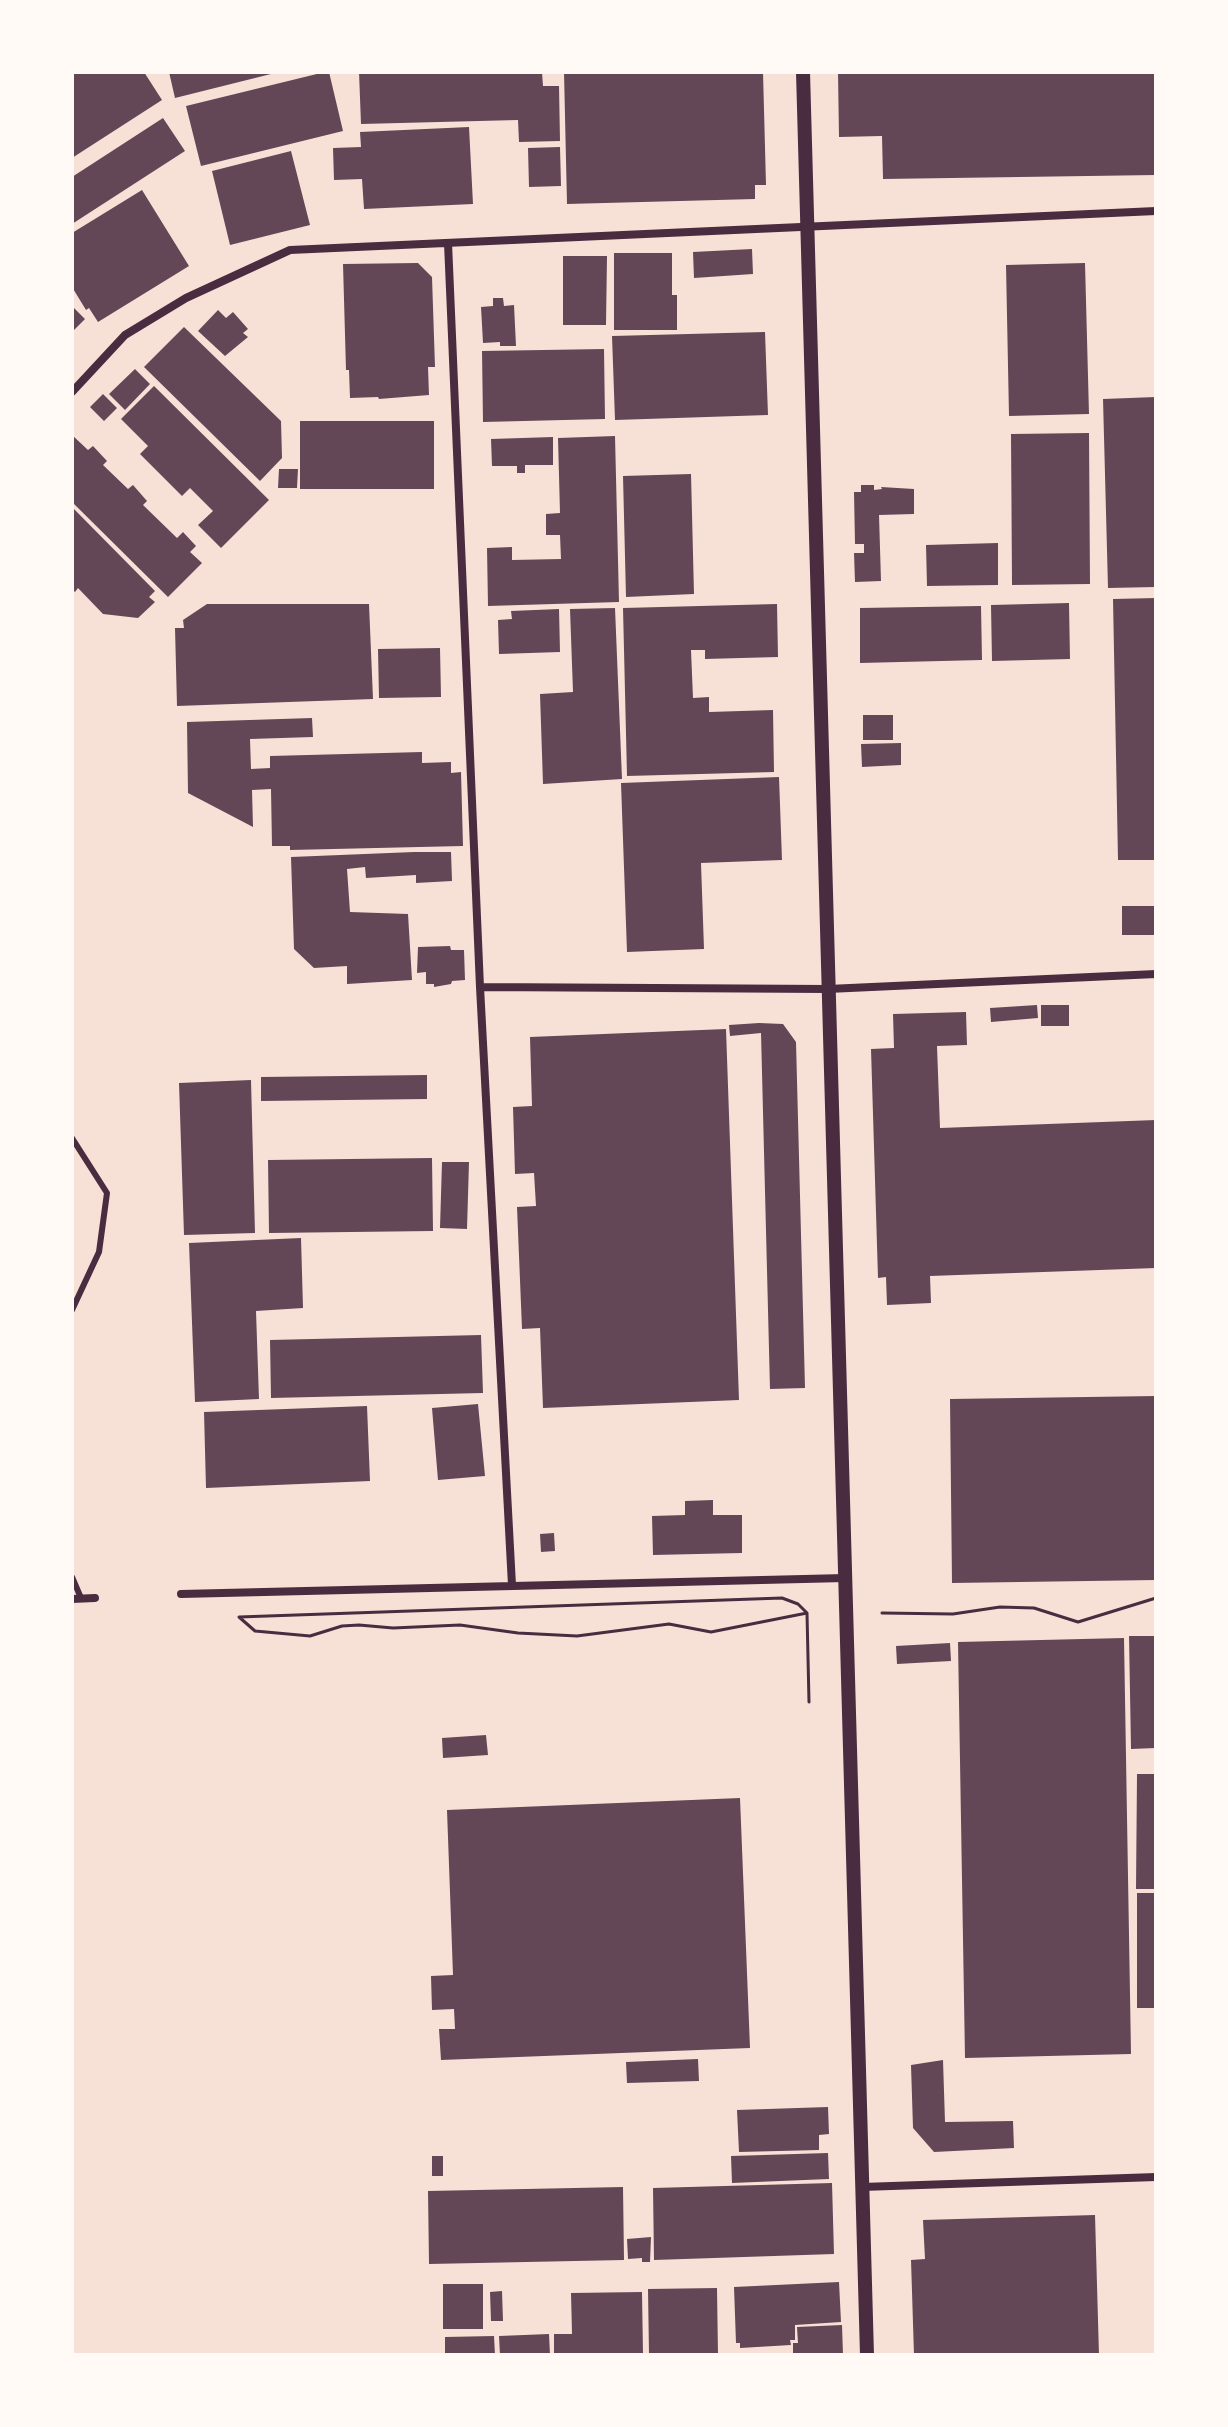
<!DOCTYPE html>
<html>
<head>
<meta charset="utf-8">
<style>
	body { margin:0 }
	#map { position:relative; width:1228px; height:2427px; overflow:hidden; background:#f7e1d7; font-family:Inter,sans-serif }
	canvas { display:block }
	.frame { position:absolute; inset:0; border:74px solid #fffaf5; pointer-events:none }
</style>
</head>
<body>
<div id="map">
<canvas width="1228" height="2427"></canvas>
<div class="frame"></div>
</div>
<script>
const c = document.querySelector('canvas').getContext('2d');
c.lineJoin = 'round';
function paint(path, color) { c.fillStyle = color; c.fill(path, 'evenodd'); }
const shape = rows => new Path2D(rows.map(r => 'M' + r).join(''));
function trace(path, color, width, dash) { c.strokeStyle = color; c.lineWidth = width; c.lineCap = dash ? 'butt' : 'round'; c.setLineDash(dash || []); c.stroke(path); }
const building = shape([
	[72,72,144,72,162,100,72,158],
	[169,72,275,72,275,73,175,98],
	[325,72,329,72,343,131,201,166,186,106],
	[359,72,542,72,543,86,559,86,560,141,519,142,518,120,361,124],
	[564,72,763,72,766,185,755,185,755,199,567,204],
	[838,72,1156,72,1156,175,883,179,882,136,839,137],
	[163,118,185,151,72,224,72,177],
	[469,127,473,204,364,209,362,179,334,180,333,148,361,147,360,132],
	[560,147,561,186,529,187,528,148],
	[291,151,310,225,230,245,212,171],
	[142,190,189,266,98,322,89,308,86,310,72,287,72,233],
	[752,249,753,274,694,278,693,252],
	[614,253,672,253,672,295,677,295,677,330,614,330],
	[563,256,607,256,606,325,563,325],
	[418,263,432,277,435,367,428,367,429,395,379,399,378,397,350,398,349,370,346,370,343,264],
	[1085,263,1089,414,1009,416,1006,265],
	[493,298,503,298,504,306,514,305,516,346,500,346,500,342,483,343,481,307,493,306],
	[72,306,85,319,72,332],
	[218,310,226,318,233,312,248,329,243,333,248,337,225,356,198,331],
	[184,327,281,421,282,458,260,481,144,367],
	[765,332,768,415,615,420,612,336],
	[604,349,605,419,483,422,482,351],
	[135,369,150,384,125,410,109,394],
	[154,386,269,500,221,548,198,525,213,511,190,488,182,496,140,454,148,446,121,419],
	[103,394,117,408,104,421,90,407],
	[1156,397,1156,587,1108,588,1103,399],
	[300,421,434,421,434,489,300,489],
	[1089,433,1090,584,1012,585,1011,434],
	[72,435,88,450,93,446,107,461,103,465,128,489,133,485,147,501,143,505,177,538,183,532,196,546,190,552,202,563,168,597,72,502],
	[615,436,619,602,488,606,487,548,512,547,512,560,561,559,560,535,546,535,546,514,560,513,558,438],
	[553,437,553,465,525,465,525,473,517,473,517,466,492,466,491,439],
	[279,469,298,469,297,488,278,488],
	[691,474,694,594,626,597,623,476],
	[861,485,874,485,874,490,882,489,881,487,914,489,914,514,879,515,881,581,855,582,854,553,864,553,864,544,855,544,854,492,861,492],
	[72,507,155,591,149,597,155,602,138,618,103,614,78,588,75,592,72,589],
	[998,543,998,585,927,586,926,545],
	[1156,598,1156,860,1118,860,1113,599],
	[1069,603,1070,659,992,661,991,605],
	[207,604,369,604,373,699,177,706,175,628,184,628,183,620],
	[777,604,778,657,705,659,705,650,691,650,693,698,709,697,709,712,773,710,774,772,627,776,623,608],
	[981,606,982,660,860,663,860,608],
	[615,608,622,779,543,784,540,694,573,692,570,609],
	[559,609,560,652,499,654,498,620,512,619,511,611],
	[440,648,441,697,379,698,378,649],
	[863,715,893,715,893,740,863,740],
	[312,718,313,737,250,739,251,769,270,768,270,756,422,752,422,763,451,762,451,773,461,772,463,846,290,850,290,846,272,846,271,789,252,790,253,827,188,793,187,722],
	[901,743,901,765,862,767,861,744],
	[779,777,782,860,701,863,704,949,627,952,621,783],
	[414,852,451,852,452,881,416,883,416,875,366,878,365,867,347,869,350,912,408,914,412,980,347,984,347,966,314,968,294,949,291,857],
	[1122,906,1156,906,1156,935,1122,935],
	[450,946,451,950,464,950,465,980,452,981,451,984,434,987,434,984,426,984,426,972,417,973,418,947],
	[1037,1005,1038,1018,991,1022,990,1008],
	[1041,1005,1069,1005,1069,1026,1041,1026],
	[966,1012,967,1045,937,1046,940,1128,1156,1120,1156,1268,930,1276,931,1303,887,1305,886,1277,878,1278,871,1049,894,1048,893,1014],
	[759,1023,783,1024,796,1042,805,1388,770,1389,761,1033,730,1036,729,1025],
	[726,1029,739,1400,543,1408,540,1328,522,1329,517,1207,536,1206,534,1173,515,1174,513,1107,532,1106,530,1037],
	[427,1075,427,1099,261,1101,261,1077],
	[251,1080,255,1233,184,1235,179,1083],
	[432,1158,433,1231,269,1233,268,1160],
	[442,1162,469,1162,467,1229,440,1228],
	[301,1238,303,1308,256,1311,259,1399,195,1402,189,1243],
	[481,1335,483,1393,271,1398,270,1340],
	[1156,1396,1156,1580,952,1583,950,1399],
	[478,1404,485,1476,438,1480,432,1408],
	[367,1406,370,1481,206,1488,204,1412],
	[713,1500,713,1515,742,1515,742,1553,653,1555,652,1516,685,1515,685,1501],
	[554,1533,555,1551,541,1552,540,1534],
	[1129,1636,1156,1636,1156,1748,1131,1749],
	[1124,1638,1131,2054,965,2058,958,1642],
	[950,1643,951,1661,897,1664,896,1646],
	[486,1735,488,1755,443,1758,442,1738],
	[1137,1774,1156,1774,1156,1889,1136,1889],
	[740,1798,750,2048,441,2060,439,2029,455,2029,454,2009,432,2010,431,1976,453,1975,447,1810],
	[1137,1893,1156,1893,1156,2008,1137,2008],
	[698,2059,699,2081,627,2083,626,2062],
	[943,2060,945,2122,1013,2121,1014,2148,934,2152,913,2128,911,2065],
	[828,2107,829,2134,819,2135,819,2150,739,2152,737,2110],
	[828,2153,829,2179,732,2183,731,2156],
	[432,2156,443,2156,443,2176,432,2176],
	[832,2183,834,2254,654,2260,653,2188],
	[623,2187,624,2260,429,2264,428,2191],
	[1095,2215,1099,2355,914,2355,911,2260,925,2259,923,2220],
	[651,2237,650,2262,642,2262,642,2258,628,2259,627,2239],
	[839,2282,841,2322,795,2325,795,2340,790,2340,791,2345,740,2348,740,2343,736,2343,734,2287],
	[443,2284,483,2284,483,2329,443,2329],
	[717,2288,718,2355,649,2355,648,2289],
	[502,2291,503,2321,491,2321,490,2292],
	[642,2292,643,2355,554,2355,554,2334,572,2334,571,2293],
	[842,2325,843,2355,793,2355,793,2343,798,2343,797,2327],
	[549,2334,550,2355,500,2355,499,2336],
	[494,2336,495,2355,445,2355,445,2337]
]);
const path = shape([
	[807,1613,711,1632,669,1624,577,1636,518,1633,460,1625,393,1628,359,1625,342,1626,310,1636,255,1631,239,1617,782,1598,798,1604,807,1613,809,1702],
	[882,1613,953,1614,1000,1607,1034,1608,1078,1622,1156,1598]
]);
const service = shape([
	[72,1138,107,1193,99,1252,72,1310],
	[72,1577,81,1598]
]);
const minor = shape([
	[448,243,480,987,512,1585],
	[72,392,125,335,186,298,290,250,1156,211],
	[480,987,828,989,1156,974],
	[181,1594,845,1578],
	[72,1599,95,1598],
	[862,2187,1156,2177]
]);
const tertiary = shape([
	[803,72,867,2355]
]);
paint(building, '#644757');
trace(path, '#4a2c40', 3);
trace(service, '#4a2c40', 6);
trace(minor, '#4a2c40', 8);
trace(tertiary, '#4a2c40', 14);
</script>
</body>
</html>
